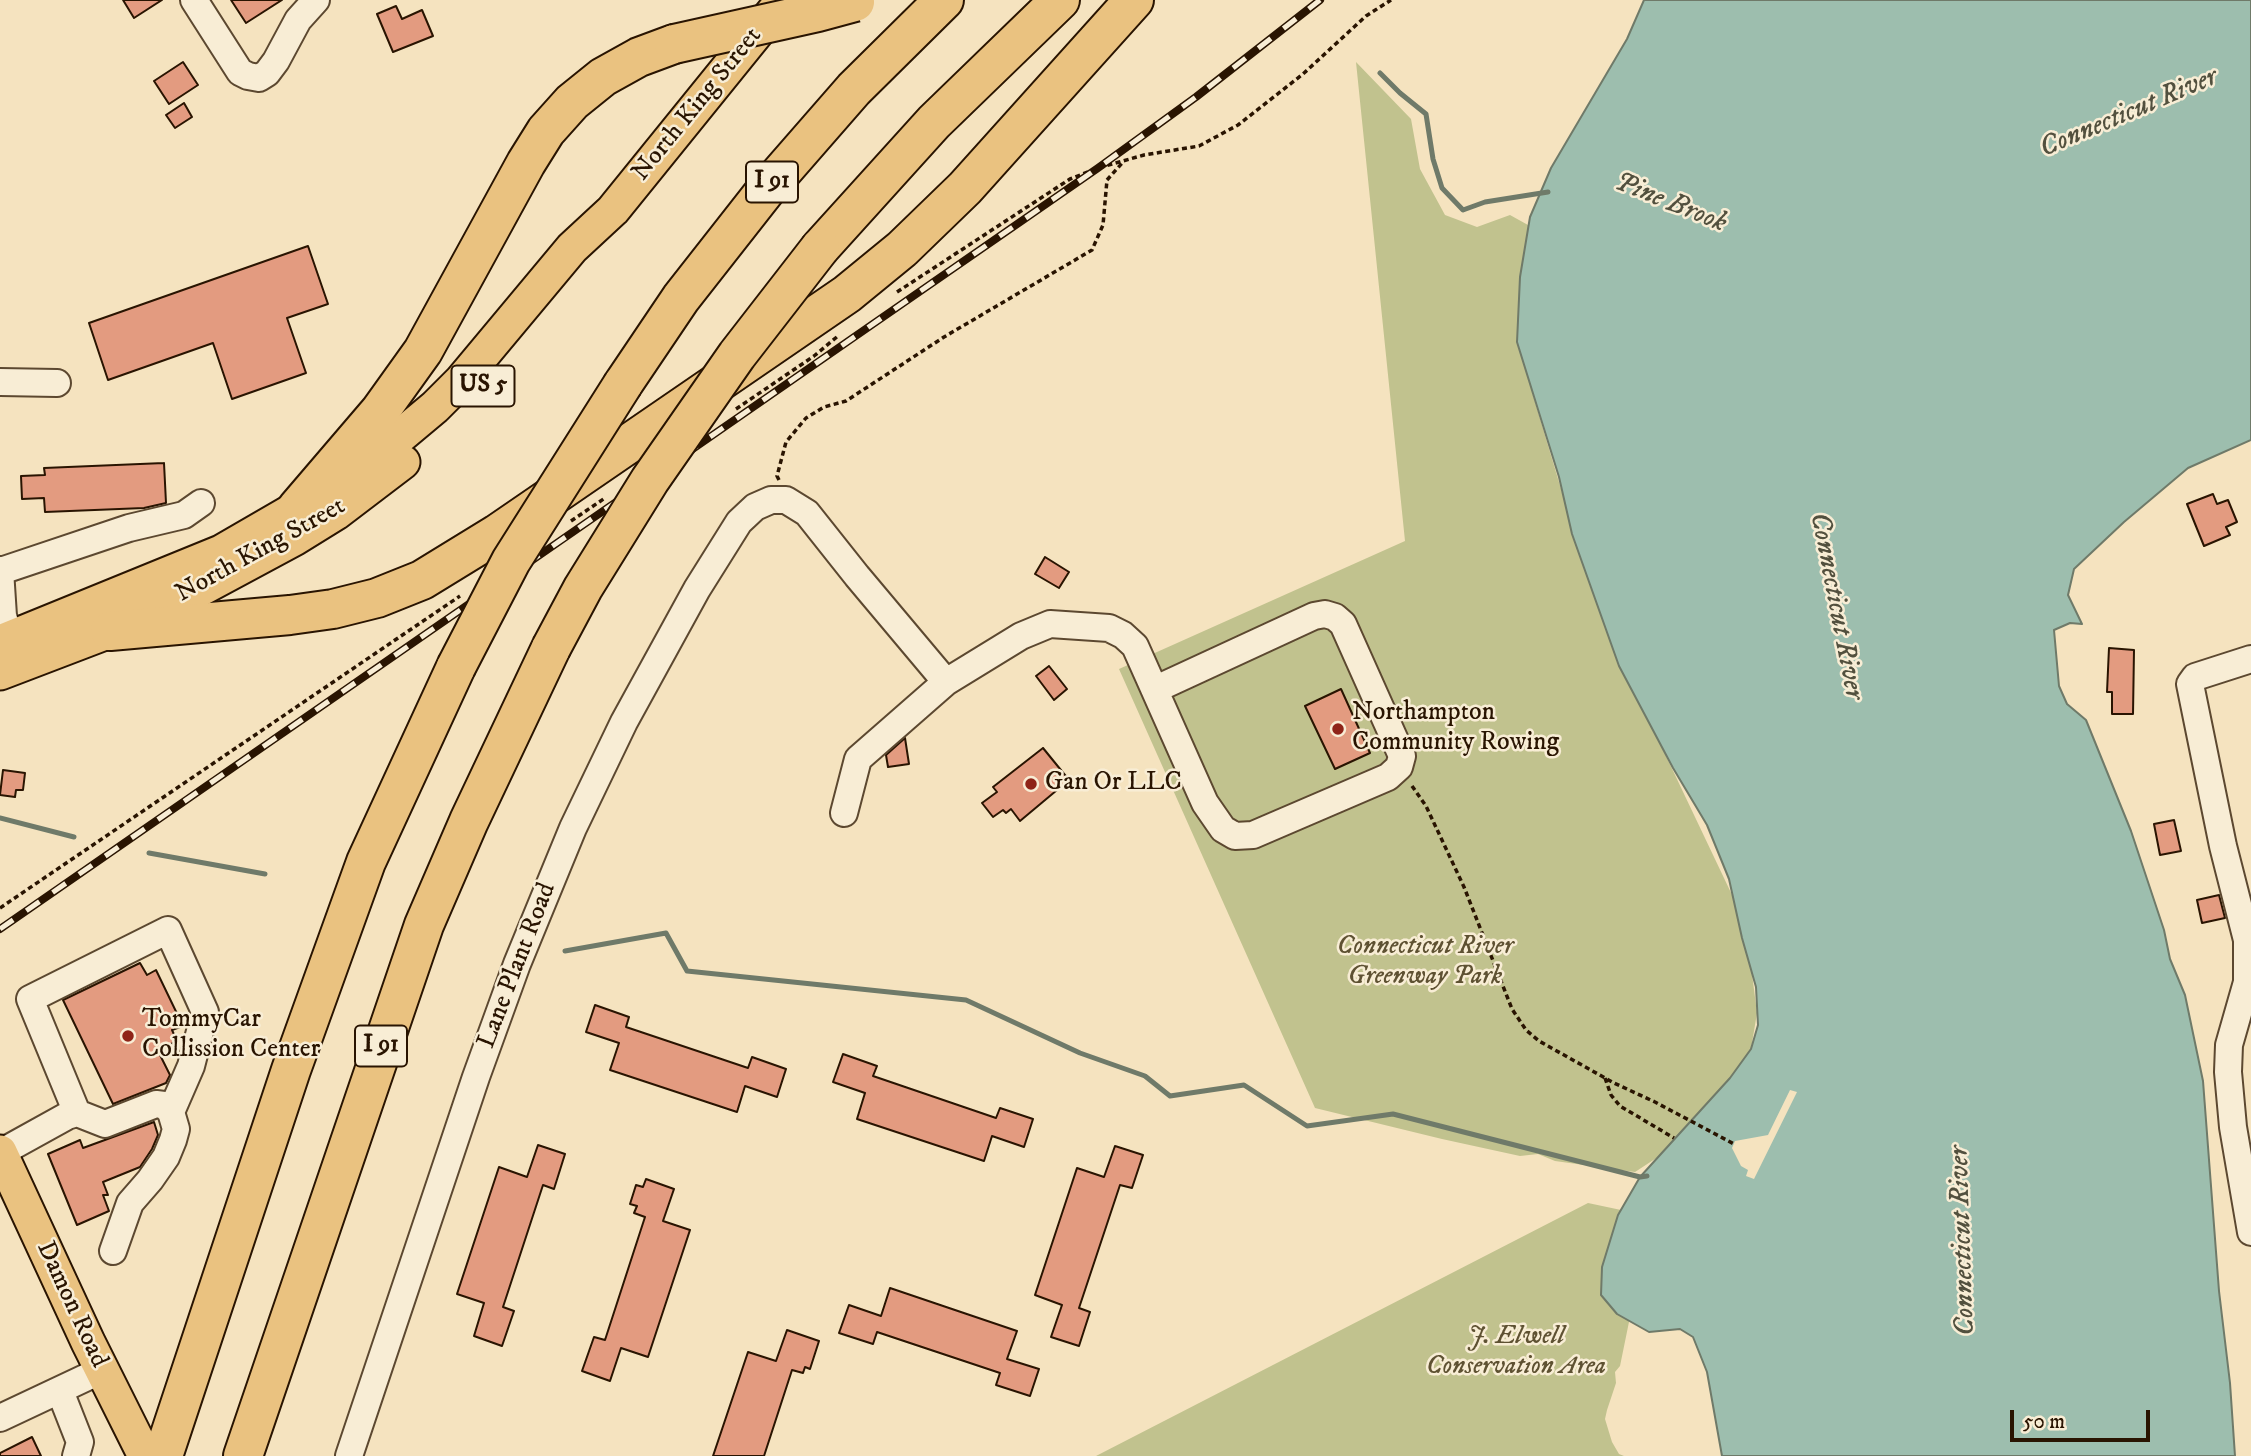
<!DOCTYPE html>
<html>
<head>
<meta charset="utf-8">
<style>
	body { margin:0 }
	#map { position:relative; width:2251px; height:1456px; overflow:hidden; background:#f5e3bf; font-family:"IM FELL DW Pica",serif }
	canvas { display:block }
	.scale { position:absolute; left:2010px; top:1410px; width:140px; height:32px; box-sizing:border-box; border:4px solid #291401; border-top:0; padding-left:9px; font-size:21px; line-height:24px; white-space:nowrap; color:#291401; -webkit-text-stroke:5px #f8edd5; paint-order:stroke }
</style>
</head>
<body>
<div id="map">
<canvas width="2251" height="1456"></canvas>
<div class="scale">50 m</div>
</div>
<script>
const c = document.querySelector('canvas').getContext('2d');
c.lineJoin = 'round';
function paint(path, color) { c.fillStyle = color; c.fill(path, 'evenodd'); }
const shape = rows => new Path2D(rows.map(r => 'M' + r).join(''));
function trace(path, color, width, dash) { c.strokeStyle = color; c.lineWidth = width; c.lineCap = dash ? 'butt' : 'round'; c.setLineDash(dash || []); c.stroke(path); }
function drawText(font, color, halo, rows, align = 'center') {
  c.font = font + ' "IM FELL DW Pica",serif'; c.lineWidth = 5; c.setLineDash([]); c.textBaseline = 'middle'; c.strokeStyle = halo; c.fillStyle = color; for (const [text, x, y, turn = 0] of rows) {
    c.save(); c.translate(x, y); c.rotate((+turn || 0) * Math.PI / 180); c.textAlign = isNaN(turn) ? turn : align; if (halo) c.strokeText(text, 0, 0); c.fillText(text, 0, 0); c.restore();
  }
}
const green = shape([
	[1356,62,1411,119,1420,169,1445,215,1477,227,1510,215,1537,230,1519,295,1524,365,1590,586,1656,735,1733,897,1752,974,1757,1013,1751,1049,1730,1078,1658,1157,1635,1172,1555,1161,1538,1154,1520,1156,1442,1139,1315,1108,1119,669,1405,541],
	[1588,1203,1673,1221,1630,1317,1620,1366,1615,1372,1616,1383,1607,1410,1605,1419,1612,1442,1619,1454,1624,1456,1096,1456]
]);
const water = shape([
	[1644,0,2251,0,2251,440,2188,468,2124,522,2074,569,2068,595,2082,624,2070,623,2054,630,2059,686,2067,704,2086,720,2131,831,2164,930,2170,959,2185,995,2203,1081,2219,1291,2230,1383,2235,1456,1722,1456,1707,1372,1693,1337,1680,1329,1649,1332,1617,1314,1601,1295,1602,1267,1618,1215,1640,1177,1730,1078,1751,1049,1758,1025,1756,987,1742,938,1729,879,1707,825,1673,768,1619,666,1572,534,1559,477,1517,342,1520,277,1530,217,1551,168,1627,39,1644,0]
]);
const pier = shape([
	[1790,1090,1797,1092,1754,1179,1746,1176,1748,1170,1741,1166,1732,1148,1735,1141,1768,1135]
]);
const stream = shape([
	[1380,73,1400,93,1426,114,1433,159,1442,188,1463,210,1485,202,1548,192],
	[0,818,74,837],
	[149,853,265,874],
	[565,951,666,933,687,971,966,1000,1080,1053,1145,1076,1170,1096,1244,1085,1307,1126,1393,1114,1640,1177,1647,1176]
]);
const building = shape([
	[123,0,162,0,134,18,123,0],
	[231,0,282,0,246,23,231,0],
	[396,6,402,19,422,10,433,36,393,52,377,14,396,6],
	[183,62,198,85,169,104,154,81,183,62],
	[184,103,192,117,175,128,166,115,184,103],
	[308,246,328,304,287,318,306,373,232,399,213,343,108,380,89,323,308,246],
	[164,463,166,503,144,508,45,512,44,498,22,499,21,476,45,475,44,468,164,463],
	[2213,494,2217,504,2228,500,2237,522,2226,527,2230,535,2204,546,2187,504,2213,494],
	[1045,557,1069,572,1059,588,1035,574,1045,557],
	[2109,648,2134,650,2133,714,2112,714,2112,692,2107,692,2109,648],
	[1049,666,1067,689,1054,700,1036,676,1049,666],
	[1341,689,1370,753,1335,769,1305,706,1341,689],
	[905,738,909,764,888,767,886,755,905,738],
	[1043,748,1069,780,1020,821,1011,809,1006,813,1003,810,993,817,982,803,997,792,993,787,1043,748],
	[3,770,25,773,23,790,16,790,15,797,0,795,3,770],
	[2174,820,2181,851,2160,855,2154,824,2174,820],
	[2219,895,2225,918,2202,923,2197,900,2219,895],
	[140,963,147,975,156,970,183,1026,172,1030,177,1041,158,1051,170,1075,166,1083,113,1104,63,1000,140,963],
	[595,1005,629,1017,626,1027,748,1068,752,1057,786,1069,777,1097,745,1086,737,1112,610,1070,619,1043,586,1032,595,1005],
	[843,1054,877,1066,873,1076,996,1118,1000,1108,1033,1119,1024,1147,992,1136,984,1161,857,1119,865,1093,833,1082,843,1054],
	[154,1122,158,1135,152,1149,140,1167,103,1182,108,1195,103,1195,109,1211,77,1225,48,1154,80,1140,83,1148,154,1122],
	[538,1145,565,1154,554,1189,543,1185,503,1307,514,1311,502,1346,474,1336,484,1303,457,1294,499,1167,527,1177,538,1145],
	[1115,1146,1143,1155,1132,1188,1120,1185,1079,1308,1090,1312,1079,1346,1051,1337,1062,1305,1035,1295,1077,1168,1104,1177,1115,1146],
	[646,1179,674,1189,663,1221,690,1230,648,1357,621,1348,610,1381,582,1371,594,1337,605,1340,645,1217,634,1213,637,1206,630,1204,636,1185,643,1187,646,1179],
	[890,1288,1017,1331,1007,1359,1039,1369,1030,1396,996,1385,1000,1373,877,1332,873,1344,839,1333,849,1305,881,1316,890,1288],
	[787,1330,819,1341,810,1369,805,1367,803,1373,792,1370,764,1456,713,1456,748,1352,776,1361,787,1330],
	[32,1437,41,1456,0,1456,0,1453,32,1437]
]);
const path = shape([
	[897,292,1070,179,1098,168,1144,155,1199,146,1238,125,1303,74,1366,16,1391,0],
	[736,409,814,356,838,336],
	[779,480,777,476,786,442,806,418,824,407,846,401,944,337,1092,250,1103,225,1107,180,1123,162],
	[571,521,605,498],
	[1412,786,1426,806,1464,887,1512,1009,1526,1030,1539,1041,1614,1083,1655,1102,1734,1144],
	[0,908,460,596],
	[1605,1078,1611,1095,1620,1106,1674,1138]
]);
const minor = shape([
	[194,0,240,72,248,76,259,78,267,73,276,61,298,20,316,0],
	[0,382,57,383],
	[0,570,3,616,10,638],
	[1,571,129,528,184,515,201,503],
	[2251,659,2195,677,2190,684,2223,846,2247,940,2247,982,2229,1045,2228,1072,2233,1127,2251,1232],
	[844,813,858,759,946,682],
	[77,1113,30,999,168,930,205,1012,191,1066,171,1112],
	[0,1153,67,1116,77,1113,105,1124,156,1104,164,1105,171,1112,176,1129,173,1140,166,1157,150,1180,130,1203,113,1251],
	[60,1391,80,1442,76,1456],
	[0,1418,102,1370],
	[349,1456,476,1077,517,964,573,828,624,722,697,589,739,522,755,507,771,500,786,500,807,513,857,576,946,682,1021,636,1050,624,1109,628,1123,635,1135,646,1205,803,1223,829,1235,836,1253,835,1388,777,1399,767,1402,756,1343,624,1335,617,1325,614,1314,616,1156,689]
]);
const major = shape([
	[0,642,221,552,297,508,386,448,435,407,461,381,572,248,613,210,783,0],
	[0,673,110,631,201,589,294,539,336,513,403,462],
	[0,1152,88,1342,145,1456]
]);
const highway = shape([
	[820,248,934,122,1060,0],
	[623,384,681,298,765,191,854,89,944,0],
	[297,508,380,411,423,351,526,163,546,131,572,102,603,77,639,57,674,44],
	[110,631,290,615,333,609,377,598,422,580,497,534,847,294,902,249,965,188,1134,0],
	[163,1456,291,1070,366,862,456,667],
	[243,1456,424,925,469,821,551,648]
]);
const rail = shape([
	[0,929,1098,168,1196,97,1320,0]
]);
const highwayBridge = shape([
	[674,44,818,12,855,2],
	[551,648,583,588,650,480,737,355,820,248],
	[456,667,511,561,623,384]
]);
const markers = [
	[1338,729,7,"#8f2418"],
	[1031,784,7,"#8f2418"],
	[128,1036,7,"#8f2418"]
];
const shields = [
	[772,182,52],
	[483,386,63],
	[381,1046,52]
];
const shieldNames = [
	["I 91",772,182],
	["US 5",483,386],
	["I 91",381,1046]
];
const streetNames = [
	["North King Street",698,105,-51],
	["North King Street",261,551,-29],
	["Lane Plant Road",518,966,-69],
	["Damon Road",71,1305,65]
];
const poiNames = [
	["Northampton",1352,714],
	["Community Rowing",1352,744],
	["Gan Or LLC",1045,784],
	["TommyCar",142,1021],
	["Collission Center",142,1051]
];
const parkNames = [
	["Connecticut River",1425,948],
	["Greenway Park",1425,978],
	["J. Elwell",1516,1338],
	["Conservation Area",1516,1368]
];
const waterNames = [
	["Connecticut River",2129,114,-23],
	["Pine Brook",1670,204,22],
	["Connecticut River",1835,606,79],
	["Connecticut River",1964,1241,-92]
];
paint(green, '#c1c28e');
paint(water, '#9dbeae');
trace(water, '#6f7a69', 2);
paint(pier, '#f5e3bf');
trace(stream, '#6f7a69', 5);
paint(building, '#e39b80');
trace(building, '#291401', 2);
trace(minor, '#5c4830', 30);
trace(major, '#291401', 37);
trace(highway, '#291401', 42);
trace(path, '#291401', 3.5, [5, 3.5]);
trace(minor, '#f8edd5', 26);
trace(major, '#eac280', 33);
trace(highway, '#eac280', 38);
trace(rail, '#291401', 8);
trace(rail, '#f8edd5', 5, [16]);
trace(highwayBridge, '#291401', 42, []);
trace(highwayBridge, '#eac280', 38);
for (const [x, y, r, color] of markers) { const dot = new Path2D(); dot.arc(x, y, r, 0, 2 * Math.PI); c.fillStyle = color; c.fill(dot); trace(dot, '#f8edd5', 2.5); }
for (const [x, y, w] of shields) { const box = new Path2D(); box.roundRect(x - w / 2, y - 20.5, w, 41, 5); c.fillStyle = '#f8edd5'; c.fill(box); trace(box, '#291401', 2); }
drawText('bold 24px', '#291401', null, shieldNames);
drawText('26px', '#291401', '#f8edd5', streetNames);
drawText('26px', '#291401', '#f8edd5', poiNames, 'left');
drawText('italic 26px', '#5e5132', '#f8edd5', parkNames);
drawText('italic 28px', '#52503e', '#f8edd5', waterNames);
</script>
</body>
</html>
